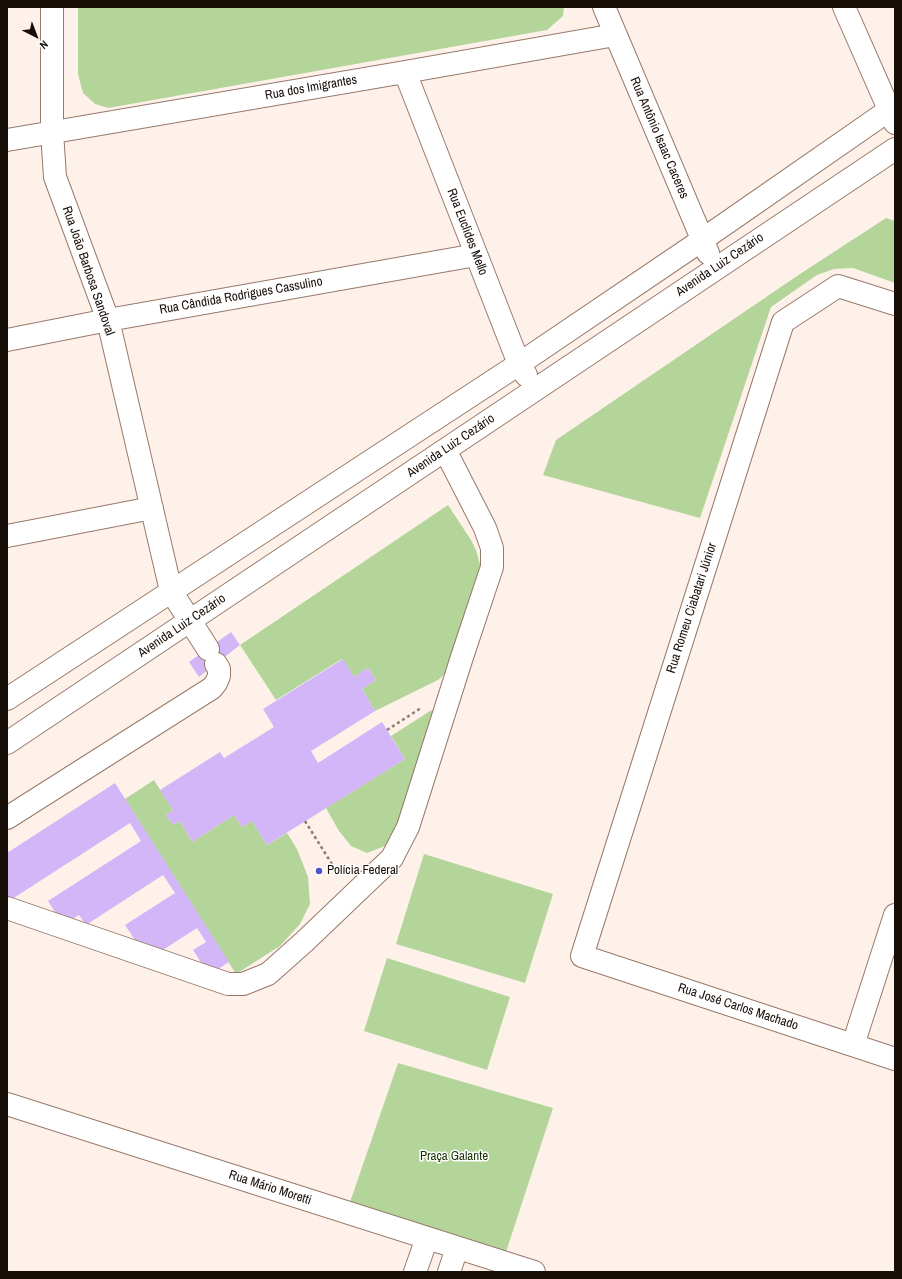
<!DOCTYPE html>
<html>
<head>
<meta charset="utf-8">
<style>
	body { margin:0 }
	#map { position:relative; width:902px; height:1279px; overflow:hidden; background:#fef1ea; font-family:"Archivo Narrow",sans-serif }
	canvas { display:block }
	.frame { position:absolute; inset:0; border:8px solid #180e08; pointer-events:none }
	.north { position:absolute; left:16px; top:16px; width:40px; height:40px; -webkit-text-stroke:3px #fff; paint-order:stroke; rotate:138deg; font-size:11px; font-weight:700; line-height:16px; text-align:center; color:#180e08 }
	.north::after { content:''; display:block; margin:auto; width:14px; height:18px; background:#180e08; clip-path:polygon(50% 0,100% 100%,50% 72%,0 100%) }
</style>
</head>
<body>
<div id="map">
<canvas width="902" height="1279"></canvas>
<div class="frame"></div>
<div class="north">N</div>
</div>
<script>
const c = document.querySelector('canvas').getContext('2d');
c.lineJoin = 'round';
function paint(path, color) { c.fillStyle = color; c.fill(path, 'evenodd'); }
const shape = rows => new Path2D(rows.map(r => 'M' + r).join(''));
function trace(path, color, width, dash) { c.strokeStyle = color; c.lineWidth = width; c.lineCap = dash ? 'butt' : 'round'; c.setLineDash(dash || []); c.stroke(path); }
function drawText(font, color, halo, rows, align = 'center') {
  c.font = font + ' "Archivo Narrow",sans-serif'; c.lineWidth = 3; c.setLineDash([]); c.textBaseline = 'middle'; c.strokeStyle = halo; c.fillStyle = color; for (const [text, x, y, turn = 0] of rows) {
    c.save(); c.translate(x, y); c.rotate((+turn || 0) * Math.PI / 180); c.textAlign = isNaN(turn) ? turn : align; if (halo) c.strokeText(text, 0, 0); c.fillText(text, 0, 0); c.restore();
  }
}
const green = shape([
	[78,7,564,7,563,16,547,30,108,108,95,104,83,93,78,74],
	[886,218,895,221,895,283,853,268,834,269,817,275,771,307,700,518,543,475,556,440,800,274],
	[448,505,471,540,476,550,481,568,447,672,438,680,375,711,362,689,376,680,368,668,354,677,342,659,276,700,240,645],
	[433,710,436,712,398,837,385,846,367,853,351,846,339,831,326,808,405,759,391,736,430,711],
	[154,780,173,810,166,815,173,825,180,821,192,842,234,815,242,827,252,821,267,845,287,833,297,849,308,877,310,904,300,924,280,946,236,974,125,799],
	[424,854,553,894,525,983,396,944],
	[387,958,510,997,487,1070,364,1031],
	[398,1063,553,1108,506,1252,350,1202]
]);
const building = shape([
	[231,632,240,645,199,677,189,662],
	[343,659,354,677,368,668,376,680,362,689,375,711,311,751,318,763,382,722,405,759,267,845,252,821,242,827,234,815,192,842,180,821,173,825,166,815,173,810,160,790,220,752,224,758,274,727,263,709],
	[115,783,229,962,209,975,193,950,206,942,197,928,155,955,148,944,141,949,125,925,175,893,163,875,86,925,79,915,63,925,48,901,141,841,130,823,9,901,7,898,7,853]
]);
const path = shape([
	[387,730,421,708],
	[305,821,340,877]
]);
const minor = shape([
	[52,7,52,132,55,177,108,320,171,591,208,649],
	[604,7,708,253],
	[844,7,895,123],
	[405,72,519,364,526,375],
	[7,140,405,72,615,35],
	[895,304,838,286,783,322,582,956,895,1059],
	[7,340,108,320,476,255],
	[7,536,152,508],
	[7,699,519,364,702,240,895,106],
	[7,743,895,149],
	[7,818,212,688,216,683,219,676,219,669,216,664],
	[7,908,228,984,243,984,268,974,304,942,392,858,408,827,462,657,492,567,492,548,485,528,445,450],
	[853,1045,895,915],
	[7,1104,534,1272],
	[415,1272,427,1238],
	[449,1272,457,1248]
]);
const markers = [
	[319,871,4,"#5054cb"]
];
const streetNames = [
	["Rua dos Imigrantes",311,88,-10],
	["Rua Antônio Isaac Caceres",659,138,67],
	["Rua Euclides Mello",467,232,69],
	["Avenida Luiz Cezário",720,265,-34],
	["Rua João Barbosa Sandoval",88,271,71],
	["Rua Cândida Rodrigues Cassulino",241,296,-10],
	["Avenida Luiz Cezário",451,446,-34],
	["Rua Romeu Ciabatari Júnior",692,608,-72],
	["Avenida Luiz Cezário",182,626,-34],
	["Rua José Carlos Machado",738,1007,18],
	["Rua Mário Moretti",270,1188,18]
];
const poiNames = [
	["Polícia Federal",327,871]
];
const parkNames = [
	["Praça Galante",454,1157]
];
paint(green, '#b3d59a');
paint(building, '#d3b6f7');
trace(minor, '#977a6b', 24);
trace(path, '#897d77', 2.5, [3, 3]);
trace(minor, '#fff', 22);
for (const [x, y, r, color] of markers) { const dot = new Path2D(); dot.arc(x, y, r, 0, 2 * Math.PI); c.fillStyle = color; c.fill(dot); trace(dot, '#fff', 1.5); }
drawText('13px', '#180e08', '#fff', streetNames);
drawText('13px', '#180e08', '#fff', poiNames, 'left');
drawText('13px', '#1b3103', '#fff', parkNames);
</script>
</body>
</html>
